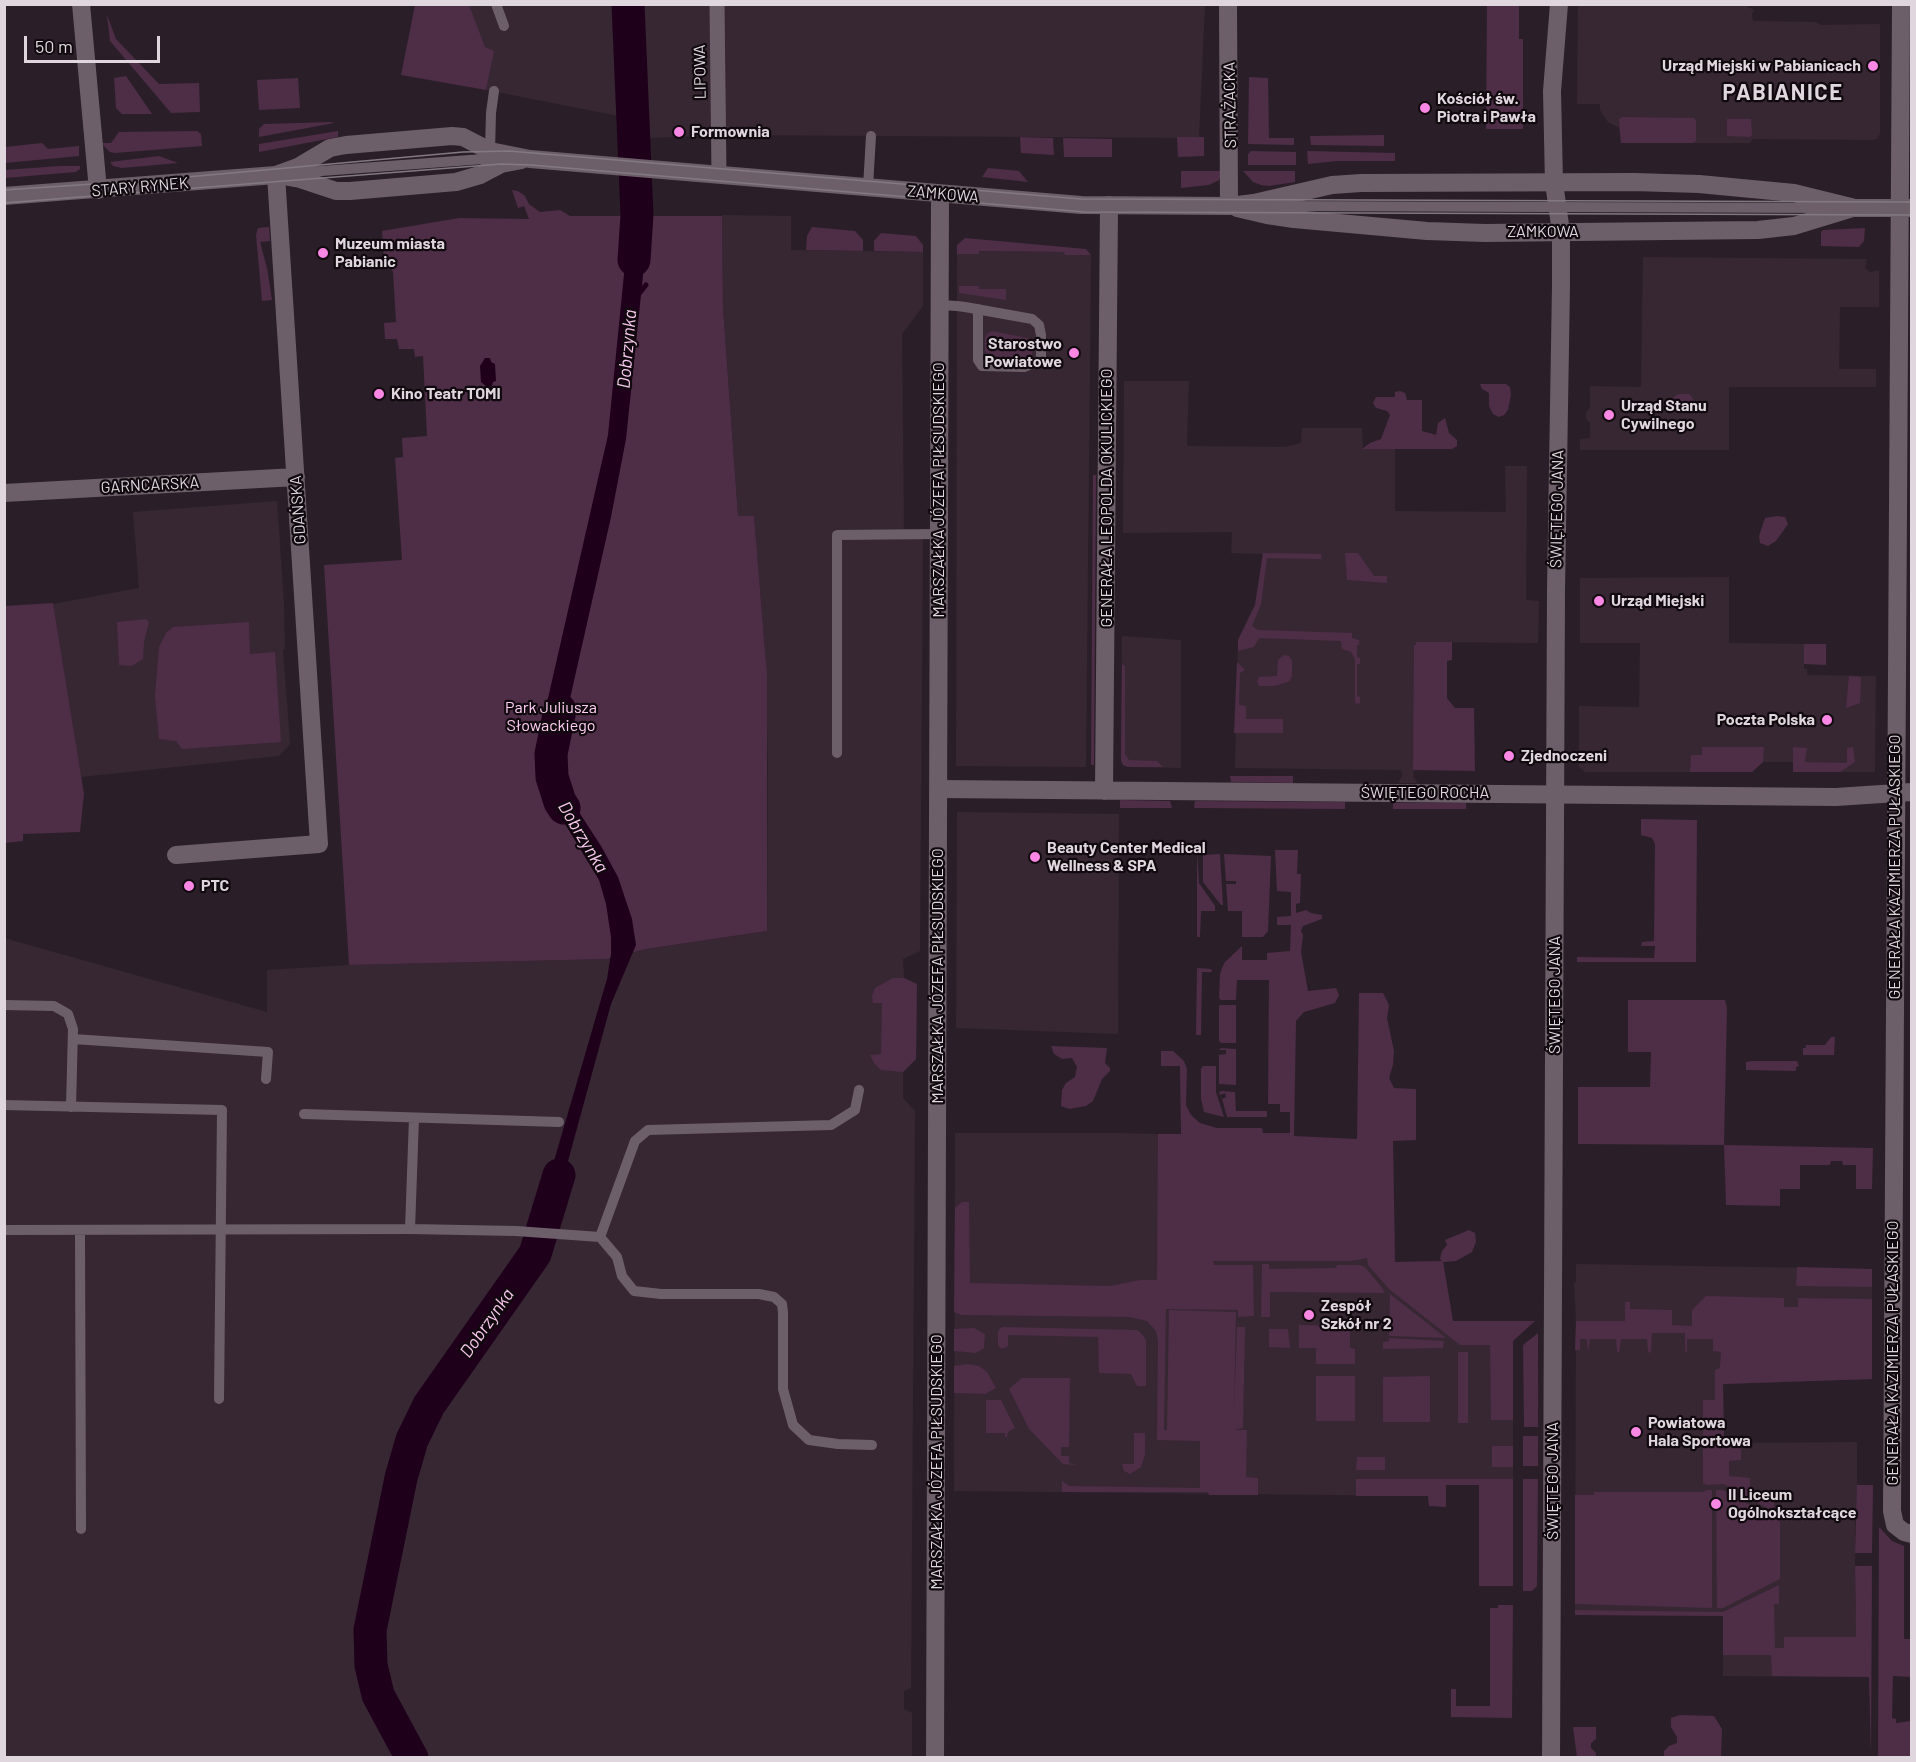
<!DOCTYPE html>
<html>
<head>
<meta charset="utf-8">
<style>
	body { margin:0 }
	#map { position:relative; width:1916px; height:1762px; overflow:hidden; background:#2a1f28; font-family:Barlow,sans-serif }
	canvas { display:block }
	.frame { position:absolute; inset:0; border:6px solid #dfd7dd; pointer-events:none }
	.scale { position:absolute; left:24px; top:36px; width:136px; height:27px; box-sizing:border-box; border:3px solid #dfd7dd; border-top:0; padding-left:8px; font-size:18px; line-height:21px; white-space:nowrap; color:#dfd7dd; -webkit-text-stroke:4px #100a0e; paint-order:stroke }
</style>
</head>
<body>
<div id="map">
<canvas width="1916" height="1762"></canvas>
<div class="frame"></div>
<div class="scale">50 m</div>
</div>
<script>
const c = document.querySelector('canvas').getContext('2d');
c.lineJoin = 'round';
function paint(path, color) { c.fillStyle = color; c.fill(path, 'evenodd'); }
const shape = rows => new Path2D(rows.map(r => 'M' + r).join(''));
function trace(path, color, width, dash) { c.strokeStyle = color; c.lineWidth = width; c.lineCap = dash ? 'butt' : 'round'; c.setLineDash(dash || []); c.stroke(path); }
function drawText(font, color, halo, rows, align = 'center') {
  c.font = font + ' Barlow,sans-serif'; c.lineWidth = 4.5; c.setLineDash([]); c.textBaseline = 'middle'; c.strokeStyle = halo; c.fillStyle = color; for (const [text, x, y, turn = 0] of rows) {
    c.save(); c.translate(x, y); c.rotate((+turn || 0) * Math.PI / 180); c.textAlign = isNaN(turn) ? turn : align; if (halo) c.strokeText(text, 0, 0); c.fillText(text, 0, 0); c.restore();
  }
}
const built = shape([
	[467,5,1205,5,1199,138,731,135,647,138,619,116,486,90,490,68],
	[1578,5,1747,5,1748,7,1754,10,1752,14,1753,21,1815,22,1821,25,1880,24,1880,134,1877,139,1872,140,1753,139,1750,143,1621,143,1619,128,1608,122,1600,110,1600,104,1577,104],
	[722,215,791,216,791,250,923,252,923,306,902,334,904,534,923,534,920,951,903,959,904,978,917,984,916,1059,903,1072,903,1098,915,1111,911,1688,904,1691,904,1709,912,1713,912,1757,5,1757,4,938,267,1012,267,970,349,965,607,959,646,949,767,931,768,762,765,650,754,517,738,516,723,308],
	[979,251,1065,252,1065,255,1091,255,1086,767,956,766,957,254,978,254],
	[1643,257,1867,259,1865,268,1870,272,1879,270,1879,307,1840,307,1839,369,1876,369,1876,387,1729,387,1729,450,1580,450,1580,439,1590,438,1590,423,1586,419,1586,412,1590,408,1590,386,1641,387],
	[1124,381,1189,381,1187,446,1285,447,1301,443,1302,428,1362,428,1363,449,1395,449,1395,511,1506,512,1505,466,1527,466,1526,600,1539,601,1538,643,1416,642,1421,770,1414,770,1413,777,1418,783,1398,783,1402,776,1401,770,1235,768,1238,640,1255,605,1263,554,1231,553,1232,532,1123,533],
	[277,501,284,604,285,649,283,649,290,744,279,756,81,777,53,604,139,588,133,512],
	[1729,577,1729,643,1804,644,1804,669,1807,669,1807,675,1876,676,1875,772,1793,772,1793,762,1763,762,1752,772,1585,772,1579,767,1579,706,1639,707,1640,643,1580,643,1580,578],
	[1122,636,1181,640,1181,768,1128,767,1123,765,1121,760],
	[957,812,1119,814,1118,1034,956,1028],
	[955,1133,1117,1133,1393,1140,1395,1262,1443,1261,1453,1321,1513,1321,1513,1483,1437,1482,1429,1496,954,1491],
	[1576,1264,1872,1269,1872,1379,1723,1384,1724,1443,1857,1442,1857,1513,1855,1513,1855,1605,1858,1633,1858,1677,1723,1676,1723,1616,1575,1615,1576,1321,1574,1283,1576,1283]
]);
const green = shape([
	[415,5,469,5,485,47,494,51,486,90,401,75],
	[1487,5,1521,5,1519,5,1519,39,1523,39,1523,129,1486,129],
	[107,15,116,39,159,84,199,83,200,112,171,113,110,41],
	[126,76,152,114,122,114,116,108,114,78],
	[1249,77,1268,78,1269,138,1294,138,1294,145,1248,144],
	[298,78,300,108,259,110,257,80],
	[1622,117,1694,118,1696,121,1696,141,1693,143,1621,143,1619,119],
	[1727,119,1751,119,1752,135,1750,137,1727,136],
	[331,122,334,123,259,137,259,129,264,124],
	[197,131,201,134,202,146,115,153,110,152,101,143,111,143,119,132],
	[338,131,338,137,259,152,259,144],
	[1384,135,1384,146,1311,145,1310,136],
	[1020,137,1053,138,1054,155,1021,153],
	[1177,137,1204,137,1204,156,1178,157],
	[1063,138,1112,139,1112,157,1064,157],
	[42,143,48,149,79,146,79,156,5,163,5,147],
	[1251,151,1296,152,1296,165,1248,165,1248,154],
	[1307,151,1395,153,1395,161,1338,161,1308,164],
	[159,156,178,163,122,168,113,166,110,162],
	[59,166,80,166,80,169,76,172,5,178,5,170],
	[988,168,1019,171,1028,182,982,177],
	[1181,171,1221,171,1221,175,1219,180,1209,185,1181,188],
	[1243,171,1295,171,1295,182,1269,186,1261,185,1253,182],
	[512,190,518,191,525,196,529,204,540,212,560,210,570,216,722,216,723,308,738,516,754,516,767,675,767,931,646,949,607,959,349,965,324,565,402,560,395,458,403,457,402,438,427,436,423,356,415,357,414,349,399,349,397,339,385,339,384,323,396,322,393,272,384,257,382,231,459,218,529,219,524,206,518,208],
	[269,227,270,241,260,242,267,268,272,300,262,301,256,235,258,228],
	[812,227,855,231,863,240,863,251,806,250,807,236],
	[1865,228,1864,241,1859,247,1821,246,1821,232,1823,230],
	[881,233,916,236,923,245,923,252,874,251,874,241],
	[965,238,1086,249,1091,255,1065,255,1064,252,979,251,979,254,957,254,957,245],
	[959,286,979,286,979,289,1006,289,1006,300,959,293],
	[992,331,1027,338,1031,340,1034,346,1032,355,1020,362,997,361,989,358,985,351,985,338,987,334],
	[1480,384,1506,384,1510,387,1511,395,1508,410,1504,415,1499,417,1493,414,1489,406,1489,393,1482,389],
	[1400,391,1405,393,1407,400,1422,400,1422,431,1436,435,1438,423,1445,418,1449,433,1457,440,1457,446,1452,449,1362,449,1370,443,1381,439,1390,415,1387,411,1376,408,1373,403,1376,397,1395,397,1395,392],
	[1679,394,1689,394,1692,397,1696,406,1692,412,1676,413,1671,409,1669,400],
	[1093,475,1096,475,1094,765,1091,765],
	[1777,516,1785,517,1788,524,1776,541,1768,546,1760,543,1759,536,1765,518],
	[1263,553,1321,554,1322,559,1267,558,1261,604,1252,626,1258,630,1352,633,1352,638,1359,640,1359,645,1357,645,1357,657,1360,658,1360,664,1357,664,1357,696,1360,697,1360,703,1356,704,1355,701,1355,659,1351,652,1342,649,1341,641,1259,638,1254,647,1238,651,1238,640,1255,605],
	[1345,553,1358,553,1374,576,1387,576,1387,583,1347,580],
	[53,603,84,794,80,832,23,834,23,841,5,843,5,606],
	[146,619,149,622,144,642,143,659,132,666,119,665,117,622],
	[249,622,250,654,275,652,281,742,182,749,176,741,159,739,155,696,159,647,166,633,173,627],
	[1416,642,1452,642,1452,660,1447,661,1447,698,1455,708,1474,708,1475,771,1413,770,1414,645,1416,645],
	[1804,644,1826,644,1826,665,1804,664],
	[1284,655,1289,656,1292,660,1292,676,1290,681,1275,686,1259,686,1257,682,1259,677,1277,676,1278,660],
	[1237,662,1245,670,1240,673,1239,705,1246,706,1246,719,1283,719,1283,733,1234,733],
	[1122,664,1125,666,1125,754,1129,760,1157,761,1163,767,1128,767,1123,765,1121,760],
	[1849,676,1861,677,1860,703,1846,708],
	[1702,747,1764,747,1763,762,1752,772,1690,772,1691,755,1702,755],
	[1793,747,1807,748,1805,762,1847,763,1847,748,1853,747,1855,762,1840,772,1793,772],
	[1230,776,1293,776,1293,783,1231,782],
	[1120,800,1170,801,1172,808,1120,808],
	[1195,801,1345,802,1345,809,1194,808],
	[1393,803,1466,803,1466,809,1393,809],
	[1641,819,1697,820,1696,962,1577,962,1577,957,1654,958,1655,946,1641,946,1642,942,1654,941,1655,844,1652,838,1641,835],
	[1275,850,1298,850,1297,874,1301,874,1300,903,1296,904,1296,913,1306,910,1311,913,1322,915,1322,919,1303,926,1301,931,1303,935,1301,952,1308,991,1336,988,1339,995,1335,1003,1304,1012,1296,1021,1294,1136,1357,1139,1359,993,1383,993,1389,1005,1387,1018,1394,1051,1393,1065,1389,1078,1394,1088,1416,1089,1416,1140,1393,1141,1395,1262,1442,1261,1440,1259,1442,1251,1447,1245,1445,1240,1469,1230,1475,1233,1476,1242,1472,1252,1456,1261,1443,1262,1453,1321,1535,1321,1513,1341,1513,1420,1491,1420,1490,1345,1460,1345,1389,1289,1368,1265,1367,1258,1351,1261,1213,1261,1214,1265,1253,1265,1254,1316,1238,1317,1238,1310,1166,1309,1164,1430,1167,1430,1169,1310,1236,1312,1234,1415,1237,1327,1245,1327,1243,1428,1234,1430,1247,1430,1246,1477,1258,1478,1258,1495,1209,1495,1208,1492,1062,1492,1062,1481,1069,1486,1200,1488,1200,1441,1157,1440,1158,1340,1156,1331,1147,1321,1129,1317,962,1315,956,1313,954,1311,955,1208,962,1202,969,1202,970,1283,1110,1286,1140,1280,1157,1280,1158,1134,1181,1134,1180,1066,1161,1066,1161,1051,1173,1051,1184,1061,1187,1069,1186,1105,1191,1115,1200,1123,1217,1128,1262,1128,1263,1133,1290,1133,1290,1112,1280,1112,1280,1104,1268,1104,1269,980,1237,980,1236,1000,1221,1000,1219,998,1220,974,1222,968,1225,962,1242,946,1242,960,1267,960,1267,953,1290,951,1291,925,1277,925,1277,917,1291,916,1291,892,1277,891],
	[1197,852,1199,883,1215,906,1215,911,1201,911,1200,937,1197,937],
	[1220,854,1223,905,1221,905,1203,882,1203,855],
	[1224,854,1271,856,1268,931,1263,937,1242,937,1242,911,1228,911,1226,884,1236,884,1236,881,1226,881],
	[1197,968,1211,969,1212,972,1202,972,1201,1035,1196,1035],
	[893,978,904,978,917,984,916,1059,903,1072,881,1070,874,1063,870,1055,881,1054,882,1003,873,1003,872,996,875,988],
	[1628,1000,1725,1000,1727,1008,1724,1145,1873,1148,1872,1189,1856,1189,1856,1165,1843,1165,1842,1161,1831,1161,1830,1165,1800,1165,1800,1189,1780,1189,1780,1206,1726,1205,1724,1145,1578,1144,1578,1087,1650,1087,1651,1052,1628,1052],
	[1221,1005,1236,1005,1236,1043,1221,1043,1219,1041,1219,1006],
	[1831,1037,1835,1037,1834,1055,1803,1055,1803,1048,1806,1048,1806,1045,1825,1045],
	[1051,1046,1107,1048,1105,1063,1110,1068,1110,1071,1102,1079,1093,1101,1086,1106,1069,1109,1061,1106,1062,1090,1066,1083,1075,1077,1077,1067,1072,1058,1062,1059,1054,1054],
	[1221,1048,1236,1049,1236,1085,1219,1084,1219,1055,1226,1054,1226,1050,1219,1050],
	[1752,1061,1797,1061,1799,1066,1796,1067,1796,1071,1746,1070,1746,1062],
	[1203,1066,1216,1066,1216,1092,1224,1117,1204,1112,1201,1099,1201,1069],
	[1222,1091,1235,1092,1236,1111,1267,1111,1267,1117,1227,1117,1222,1099,1226,1097,1225,1093,1220,1095,1219,1092],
	[1262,1264,1269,1264,1269,1269,1336,1268,1337,1265,1359,1265,1365,1267,1383,1289,1384,1293,1270,1292,1270,1317,1261,1317],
	[1797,1267,1872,1269,1872,1287,1796,1286],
	[1390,1294,1446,1338,1389,1336],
	[1706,1296,1784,1298,1784,1307,1798,1307,1798,1298,1872,1299,1872,1379,1723,1384,1724,1443,1741,1443,1741,1460,1729,1461,1729,1476,1750,1478,1750,1492,1774,1492,1774,1512,1724,1484,1707,1485,1703,1483,1703,1400,1715,1400,1715,1370,1720,1368,1721,1352,1713,1351,1713,1339,1687,1339,1687,1353,1685,1351,1685,1333,1652,1333,1651,1352,1650,1353,1648,1351,1647,1339,1621,1339,1619,1353,1617,1351,1616,1339,1590,1339,1588,1353,1587,1339,1580,1339,1580,1350,1575,1350,1576,1321,1625,1321,1625,1302,1630,1302,1630,1309,1672,1310,1672,1325,1692,1326,1692,1310],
	[1299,1325,1350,1326,1350,1348,1355,1349,1355,1364,1316,1364,1316,1348,1299,1348],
	[1002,1327,1137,1330,1141,1333,1146,1340,1146,1386,1137,1386,1131,1374,1099,1373,1098,1337,1008,1335,1008,1346,1002,1349,998,1345,998,1331],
	[974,1328,985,1334,984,1348,976,1353,954,1351,954,1329],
	[1269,1329,1288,1329,1290,1348,1269,1347],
	[1538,1333,1538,1427,1524,1427,1523,1345],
	[1389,1338,1444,1341,1443,1348,1383,1349,1383,1342,1389,1341],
	[1458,1352,1468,1352,1468,1423,1458,1423],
	[968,1364,979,1366,987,1372,996,1388,985,1394,954,1393,954,1366],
	[1316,1376,1355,1376,1355,1421,1316,1421],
	[1430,1376,1430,1422,1383,1422,1383,1377],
	[1022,1378,1070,1378,1069,1447,1061,1447,1061,1456,1069,1456,1069,1463,1076,1465,1063,1464,1029,1429,1009,1389],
	[986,1400,1001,1400,1015,1428,1008,1432,1007,1437,1005,1437,1005,1433,986,1433],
	[1134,1433,1145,1433,1145,1454,1141,1467,1130,1474,1124,1471,1122,1464,1134,1464],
	[1523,1436,1538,1436,1538,1466,1523,1466],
	[1492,1446,1513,1446,1513,1467,1492,1467],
	[1357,1457,1385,1457,1385,1470,1356,1470],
	[1356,1479,1513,1479,1513,1586,1479,1586,1479,1485,1446,1485,1446,1507,1429,1506,1428,1496,1356,1496],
	[1523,1479,1538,1479,1537,1586,1532,1591,1523,1591],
	[1857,1485,1873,1485,1872,1553,1855,1553],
	[1707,1490,1712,1490,1712,1608,1575,1604,1575,1495,1594,1495,1594,1492,1703,1492],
	[1716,1490,1723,1490,1780,1521,1780,1579,1723,1608,1717,1608],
	[1879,1527,1892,1541,1904,1546,1904,1639,1910,1639,1911,1677,1893,1676,1892,1718,1896,1719,1896,1723,1911,1721,1911,1757,1878,1757],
	[1855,1566,1872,1566,1871,1757,1869,1677,1772,1676,1771,1655,1723,1655,1723,1616,1575,1615,1575,1610,1723,1612,1779,1585,1779,1604,1774,1604,1775,1648,1784,1648,1784,1637,1856,1637],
	[1498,1605,1513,1605,1512,1718,1451,1717,1451,1689,1456,1689,1456,1706,1490,1706,1490,1608,1498,1608],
	[1680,1715,1714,1716,1722,1729,1721,1757,1664,1757,1664,1751,1669,1746,1677,1743,1677,1737,1671,1727,1671,1718],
	[1573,1727,1596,1727,1596,1739,1591,1743,1591,1748,1596,1753,1596,1757,1577,1757]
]);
const water = shape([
	[621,5,633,5,635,30,638,127,627,128,623,23],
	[622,215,648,215,649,220,645,243,646,247,626,439,611,517,562,734,559,754,538,756,541,729,608,435,626,254],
	[485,358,490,358,491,362,495,364,496,381,493,382,492,386,488,388,481,382,480,366],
	[561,764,566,786,575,806,601,846,618,877,632,919,636,945,611,1004,553,1216,538,1216,607,979,611,954,611,937,606,904,599,880,553,804,543,784,538,766]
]);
const stream = shape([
	[638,295,646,285]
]);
const river = shape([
	[628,4,637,215,634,260],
	[560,710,551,754,552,777,560,802,564,808],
	[412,1758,378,1695,371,1665,370,1630,401,1478,412,1440,429,1405,535,1254,559,1175]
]);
const service = shape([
	[496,4,504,26],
	[490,151,491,113,494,91],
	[294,173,497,158],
	[868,187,871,136],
	[1267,206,1830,208],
	[939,305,957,306,965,307,1032,319,1039,325,1041,335,1041,357,1039,361,1024,367,982,366,978,360,978,309],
	[837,753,837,535,939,534],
	[4,1005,54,1006,68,1014,73,1029,71,1107],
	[73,1039,268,1052,266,1079],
	[859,1090,855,1110,831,1125,648,1130,635,1141,600,1237,617,1257,622,1276,634,1291,661,1294,759,1294,774,1297,782,1304,783,1313,783,1389,793,1425,809,1440,838,1444,872,1445],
	[4,1105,222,1110,219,1399],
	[304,1114,559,1122],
	[410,1229,414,1118],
	[4,1230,410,1229,516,1231,600,1237],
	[80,1230,81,1529]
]);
const pedestrian = shape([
	[717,4,719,175]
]);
const minor = shape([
	[81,4,98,190],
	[1228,4,1229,206],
	[1901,4,1892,1511,1895,1525,1904,1532,1912,1534],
	[4,493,296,477],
	[939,789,1836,797,1912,792],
	[1104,791,1109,205],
	[176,855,319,844,276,175]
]);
const tertiary = shape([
	[278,175,300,179,336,191,350,191,456,182,480,175,501,164,522,160],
	[4,196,276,175,298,167,330,148,346,145,452,136,463,137,490,151,530,159,1081,205,1229,206,1254,203,1332,185,1361,183,1634,182,1699,184,1794,193,1855,208,1912,208],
	[1237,208,1267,215,1294,219,1427,231,1485,233,1758,230,1794,226,1853,208],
	[935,1758,940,194]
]);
const secondary = shape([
	[1551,1758,1556,590,1561,285,1561,232,1554,183,1552,91,1559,4]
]);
const tram = shape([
	[4,190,154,180,463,152,509,151,1081,199,1912,202],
	[4,203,501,164,531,165,1085,212,1912,215]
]);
const markers = [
	[1873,66,6,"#fb87e5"],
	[1425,108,6,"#fb87e5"],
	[679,132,6,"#fb87e5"],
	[323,253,6,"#fb87e5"],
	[1074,353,6,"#fb87e5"],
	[379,394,6,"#fb87e5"],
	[1609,415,6,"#fb87e5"],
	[1599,601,6,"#fb87e5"],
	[1827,720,6,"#fb87e5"],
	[1509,756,6,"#fb87e5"],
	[1035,857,6,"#fb87e5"],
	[189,886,6,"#fb87e5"],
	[1309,1315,6,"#fb87e5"],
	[1636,1432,6,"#fb87e5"],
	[1716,1504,6,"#fb87e5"]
];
const poiNames = [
	["Urząd Miejski w Pabianicach",1861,66,"right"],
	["Kościół św.",1437,99],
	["Piotra i Pawła",1437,117],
	["Formownia",691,132],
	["Muzeum miasta",335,244],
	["Pabianic",335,262],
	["Starostwo",1062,344,"right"],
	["Powiatowe",1062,362,"right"],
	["Kino Teatr TOMI",391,394],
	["Urząd Stanu",1621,406],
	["Cywilnego",1621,424],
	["Urząd Miejski",1611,601],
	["Poczta Polska",1815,720,"right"],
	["Zjednoczeni",1521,756],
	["Beauty Center Medical",1047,848],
	["Wellness & SPA",1047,866],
	["PTC",201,886],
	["Zespół",1321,1306],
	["Szkół nr 2",1321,1324],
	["Powiatowa",1648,1423],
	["Hala Sportowa",1648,1441],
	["II Liceum",1728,1495],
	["Ogólnokształcące",1728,1513]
];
const streetNames = [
	["LIPOWA",700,72,-91],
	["STRAŻACKA",1230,105,-91],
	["STARY RYNEK",140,187,-5],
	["ZAMKOWA",943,194,5],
	["ZAMKOWA",1543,232],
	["GARNCARSKA",150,485,-3],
	["MARSZAŁKA JÓZEFA PIŁSUDSKIEGO",939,490,-90],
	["GENERAŁA LEOPOLDA OKULICKIEGO",1107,498,-90],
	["ŚWIĘTEGO JANA",1557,509,-89],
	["GDAŃSKA",298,510,-94],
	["ŚWIĘTEGO ROCHA",1425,793],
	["GENERAŁA KAZIMIERZA PUŁASKIEGO",1895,867,-90],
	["MARSZAŁKA JÓZEFA PIŁSUDSKIEGO",938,976,-90],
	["ŚWIĘTEGO JANA",1555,995,-90],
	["GENERAŁA KAZIMIERZA PUŁASKIEGO",1893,1353,-90],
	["MARSZAŁKA JÓZEFA PIŁSUDSKIEGO",937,1462,-90],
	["ŚWIĘTEGO JANA",1553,1481,-90]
];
const parkNames = [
	["Park Juliusza",551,708],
	["Słowackiego",551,726]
];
const waterNames = [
	["Dobrzynka",627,349,-85],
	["Dobrzynka",583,837,59],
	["Dobrzynka",487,1323,-55]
];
const districtNames = [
	["PABIANICE",1783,93]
];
paint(built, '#372733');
paint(green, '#4e2d47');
paint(water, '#1f001b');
trace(stream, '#1f001b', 5);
trace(river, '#1f001b', 33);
trace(service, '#6d5f6a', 10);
trace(pedestrian, '#6d5f6a', 15);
trace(minor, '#6d5f6a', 18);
trace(tertiary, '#6d5f6a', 18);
trace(secondary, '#6d5f6a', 18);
trace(tram, '#837a81', 1.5);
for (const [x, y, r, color] of markers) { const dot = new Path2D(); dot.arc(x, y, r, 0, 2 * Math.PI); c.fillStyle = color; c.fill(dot); trace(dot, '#100a0e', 2); }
drawText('bold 16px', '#dfd7dd', '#100a0e', poiNames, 'left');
drawText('16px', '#dfd7dd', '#100a0e', streetNames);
drawText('16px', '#ffcef4', '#100a0e', parkNames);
drawText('italic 18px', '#fac9ef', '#100a0e', waterNames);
c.letterSpacing = '1.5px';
drawText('bold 22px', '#dfd7dd', '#100a0e', districtNames);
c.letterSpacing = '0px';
</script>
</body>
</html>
